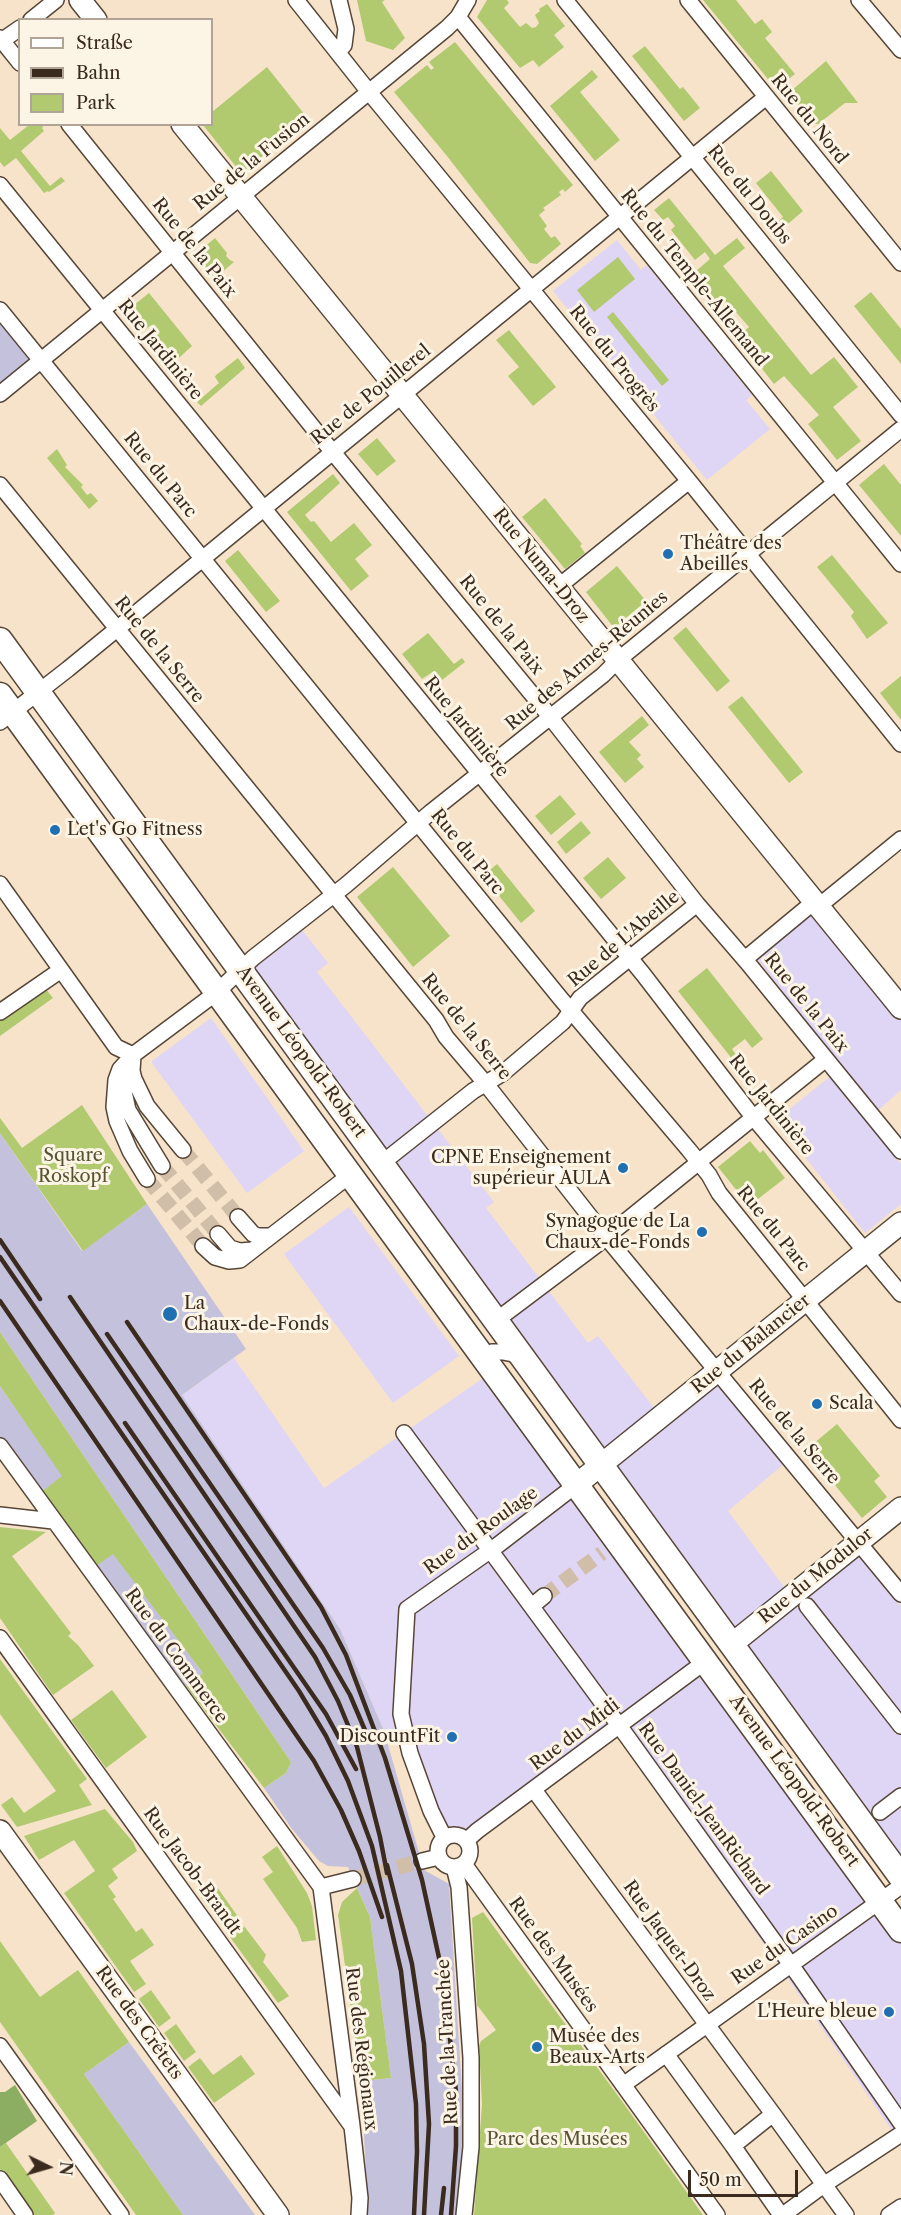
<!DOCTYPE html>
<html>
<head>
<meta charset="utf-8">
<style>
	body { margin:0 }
	#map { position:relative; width:901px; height:2215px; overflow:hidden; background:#f6e3ca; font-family:"Libre Caslon Text",serif }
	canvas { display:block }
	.legend { position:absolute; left:18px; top:18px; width:195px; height:108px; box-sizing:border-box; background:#fcf5e5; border:2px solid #afa495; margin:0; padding:8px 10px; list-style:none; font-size:18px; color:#3b2a1e }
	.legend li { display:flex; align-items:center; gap:12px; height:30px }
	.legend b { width:30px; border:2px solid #afa495 }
	.north { position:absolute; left:18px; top:2137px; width:60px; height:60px; -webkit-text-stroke:4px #fcf5e5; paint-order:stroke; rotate:95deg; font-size:16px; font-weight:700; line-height:24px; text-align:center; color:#3b2a1e }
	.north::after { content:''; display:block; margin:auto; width:21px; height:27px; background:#3b2a1e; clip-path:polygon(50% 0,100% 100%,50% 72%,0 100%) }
	.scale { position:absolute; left:688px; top:2170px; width:110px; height:27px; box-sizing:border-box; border:3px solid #3b2a1e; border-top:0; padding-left:8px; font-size:18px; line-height:21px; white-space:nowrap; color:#3b2a1e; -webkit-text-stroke:4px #fcf5e5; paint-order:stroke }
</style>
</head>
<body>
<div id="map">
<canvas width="901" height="2215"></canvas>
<ul class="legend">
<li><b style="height:8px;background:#fff"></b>Straße</li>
<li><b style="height:8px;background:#3b2a1e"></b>Bahn</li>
<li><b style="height:16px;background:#b1ca70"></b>Park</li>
</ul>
<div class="north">N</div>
<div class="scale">50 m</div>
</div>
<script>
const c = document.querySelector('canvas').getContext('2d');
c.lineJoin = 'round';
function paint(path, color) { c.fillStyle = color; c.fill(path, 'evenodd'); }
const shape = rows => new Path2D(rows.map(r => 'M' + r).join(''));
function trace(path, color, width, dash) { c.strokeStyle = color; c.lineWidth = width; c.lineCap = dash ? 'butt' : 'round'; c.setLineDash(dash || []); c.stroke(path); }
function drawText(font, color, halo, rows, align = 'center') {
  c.font = font + ' "Libre Caslon Text",serif'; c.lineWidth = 6; c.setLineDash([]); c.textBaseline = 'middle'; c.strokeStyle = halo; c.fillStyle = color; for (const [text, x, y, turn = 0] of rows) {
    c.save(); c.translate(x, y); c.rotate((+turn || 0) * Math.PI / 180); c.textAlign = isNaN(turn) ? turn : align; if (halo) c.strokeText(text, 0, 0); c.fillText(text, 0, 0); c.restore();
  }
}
const built = shape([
	[617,240,641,270,647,265,752,395,746,400,770,429,707,480,553,291],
	[812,913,901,1020,901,1090,866,1121,901,1164,901,1204,865,1233,776,1120,842,1067,757,959],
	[302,930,328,963,317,972,494,1202,486,1208,588,1343,598,1336,665,1422,719,1380,785,1463,728,1511,795,1602,859,1555,901,1606,901,1877,252,970],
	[211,1018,304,1151,247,1193,152,1063,152,1061],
	[349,1207,459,1356,393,1403,284,1254],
	[234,1358,324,1488,489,1374,901,1941,901,2144,778,1964,609,1726,467,1834,451,1841,442,1822,418,1754,411,1728,384,1731,340,1629,182,1395]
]);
const industrial = shape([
	[0,317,36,360,0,389],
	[0,1133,82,1251,147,1204,246,1349,182,1395,340,1629,384,1731,424,1870,449,1884,463,2107,462,2147,457,2215,366,2215,367,2190,361,2081,391,2078,370,1917,348,1867,328,1866,319,1861,292,1829,264,1788,286,1773,291,1762,0,1332],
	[0,1386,63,1476,40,1493,0,1438],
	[113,1553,203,1673,186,1686,95,1567],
	[129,2042,255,2215,183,2215,84,2074]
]);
const green = shape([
	[357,0,385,0,382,2,405,38,393,50,366,41],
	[487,0,507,0,509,3,504,8,520,27,526,23,532,28,536,27,539,23,535,15,540,11,539,9,547,4,565,26,554,35,564,47,539,67,533,60,520,68,477,17],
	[703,0,736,0,755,24,762,19,772,32,765,38,795,74,776,89],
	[455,42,573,185,565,192,563,189,559,192,561,195,543,208,545,210,539,215,547,226,544,229,551,238,555,236,561,244,537,264,530,263,447,156,394,92,427,65,431,70,434,68,429,62],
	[645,46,680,89,683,87,700,108,684,121,632,56],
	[826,61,858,103,845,103,818,124,814,124,789,95,791,91],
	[267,67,309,120,241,173,203,125,212,124,212,112],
	[592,70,598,77,580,92,620,140,595,161,550,106],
	[29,125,44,125,42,128,44,131,21,151,50,186,61,177,65,181,49,192,48,191,44,193,16,158,4,167,0,162,0,128,10,140],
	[771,171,803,211,776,234,771,228,783,217,756,183],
	[669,198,715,255,737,238,745,248,723,266,811,375,834,357,858,387,833,407,861,441,837,460,808,424,819,415,784,376,774,384,737,337,749,327,735,311,723,320,689,277,710,259,705,252,695,260,671,230,675,226,668,217,663,220,654,210],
	[215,238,227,253,226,256,230,260,234,262,214,279,195,255],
	[618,257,635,279,594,312,577,290],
	[871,292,901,329,901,364,854,306],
	[149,293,192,346,169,367,148,341,156,334,150,326,141,333,124,313],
	[613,312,669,380,662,386,607,317],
	[509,330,556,387,533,406,508,376,519,367,496,340],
	[238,358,245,368,201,406,197,402,219,383,215,377,216,375],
	[377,438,396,461,377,476,358,454],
	[57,449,67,465,65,467,83,485,81,487,87,495,91,493,98,501,89,509,47,458],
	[884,464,901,485,901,536,859,485],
	[333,474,340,483,305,515,311,522,314,521,331,542,354,523,372,545,355,559,369,576,351,591,287,512],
	[545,498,582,544,580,546,585,553,565,569,522,517],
	[238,550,280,601,266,612,225,561],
	[832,555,888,623,867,639,851,616,854,612,817,567],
	[617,566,646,601,614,628,586,592],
	[686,627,730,681,717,692,673,638],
	[428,633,454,664,462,658,465,662,442,680,434,671,422,679,402,654],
	[901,676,901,720,880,693],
	[742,696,803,772,789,783,728,707],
	[642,716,649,725,629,742,641,755,637,759,644,767,625,783,599,752],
	[560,795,576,814,551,835,535,816],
	[581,821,591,833,566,854,557,842],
	[608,857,626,878,601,899,583,878],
	[497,864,535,911,521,923,483,876],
	[393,867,450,936,413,967,357,897],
	[707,968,763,1039,752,1048,745,1039,732,1049,741,1062,737,1065,678,991],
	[45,988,53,998,0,1036,0,1020],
	[82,1105,147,1204,83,1251,0,1133,0,1118,22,1148],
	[750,1141,760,1153,763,1150,785,1178,749,1206,718,1167],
	[0,1332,291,1762,286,1773,264,1788,186,1686,203,1673,113,1554,95,1567,40,1493,62,1476,0,1386],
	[837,1424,880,1476,874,1481,887,1497,862,1518,806,1450],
	[0,1527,46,1532,12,1556,71,1633,68,1636,78,1645,94,1666,53,1695,0,1618],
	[0,1659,87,1779,79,1785,92,1805,17,1827,1,1805,12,1797,24,1813,56,1791,0,1714],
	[112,1690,147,1737,106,1768,71,1720],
	[105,1809,133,1842,137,1851,112,1869,118,1878,108,1886,116,1897,113,1899,136,1932,142,1928,154,1945,130,1961,146,1984,134,1992,64,1893,95,1871,74,1840,39,1860,24,1836],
	[277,1846,307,1893,312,1906,316,1940,302,1942,297,1928,263,1879,273,1872,262,1857],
	[217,1887,241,1921,226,1931,201,1897],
	[357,1888,370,1917,391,2078,361,2081,338,1915,342,1902],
	[483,1912,624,2104,703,2215,474,2215,482,2104,479,2046,481,2041,496,2030,477,2005,472,1918],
	[244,1926,266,1955,263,1962,289,1996,278,2003,230,1937],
	[0,1941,40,1997,78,1970,129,2042,84,2074,183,2215,136,2215,0,2022],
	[151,1990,171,2018,159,2027,139,1999],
	[176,2024,196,2052,184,2061,164,2033],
	[241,2055,255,2074,214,2103,188,2067,200,2058,213,2075],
	[6,2143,55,2213,53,2215,33,2215,0,2169,0,2147]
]);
const forest = shape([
	[15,2085,37,2121,0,2147,0,2092,5,2092]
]);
const streetTunnel = shape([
	[183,1150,238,1217],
	[162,1166,218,1234],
	[147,1179,203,1246],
	[544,1596,602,1553],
	[353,1879,422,1861]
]);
const street = shape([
	[296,0,369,92,689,481,901,744],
	[565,0,901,415],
	[688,0,901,263],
	[859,0,901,50],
	[458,17,901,564],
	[31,20,56,0],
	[0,38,20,63],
	[0,42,20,28],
	[338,52,344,45,346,29,339,0],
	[69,124,327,445,540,704,697,904,747,962,901,1151],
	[0,185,643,974,753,1117,901,1294],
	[0,310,561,999,689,1150,709,1175,719,1193,901,1420],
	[0,394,447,28,458,17,468,0],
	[0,485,436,1020,446,1037,486,1084,606,1237,901,1594],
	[558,587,689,481],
	[0,722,68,669,766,97],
	[0,884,116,1047,133,1055],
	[819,906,901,839],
	[745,959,815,901],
	[0,1012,61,970],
	[133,1055,132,1071,134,1079,147,1106,183,1150],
	[122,1082,128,1110,162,1166],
	[702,1159,826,1059],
	[382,1163,473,1091,503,1073,563,1022,580,998,697,904],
	[147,1179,130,1151,117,1121,114,1107,116,1080,120,1069,133,1055,216,993,253,958,346,885,431,812,603,675,618,660,901,429],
	[238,1217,253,1234,258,1236,271,1236],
	[218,1234,230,1248,240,1251,253,1250],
	[610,1234,694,1166],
	[203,1246,215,1257,229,1261,240,1260,350,1175],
	[506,1313,603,1240],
	[483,1357,492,1352,503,1352,513,1354,521,1359],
	[404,1433,626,1735,799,1976,901,2123],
	[0,1446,321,1887,352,2126,360,2198,359,2215],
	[0,1515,53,1521],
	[532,1606,544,1596],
	[807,1606,901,1726],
	[0,1638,351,2125],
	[534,1790,773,2114,733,2146,781,2215],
	[880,1812,901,1796],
	'438 1851a16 16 0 1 1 32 0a16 16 0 1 1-32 0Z',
	[444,1837,431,1811,410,1753,401,1714,407,1609,498,1545,576,1485],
	[467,1840,477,1831,706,1661],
	[422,1861,439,1857],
	[464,1864,717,2215],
	[454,1867,459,1887,471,2058,471,2147,464,2215],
	[321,1887,353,1879],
	[0,2046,121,2215],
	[666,2054,733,2146],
	[623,2085,901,1886],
	[773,2114,846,2215],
	[0,2179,25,2215],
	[783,2215,825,2184,901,2134],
	[889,2215,901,2207]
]);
const secondary = shape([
	[80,0,96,20],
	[182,124,901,1008],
	[576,1485,901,1223],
	[732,1644,901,1508],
	[0,1831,278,2215]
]);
const primary = shape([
	[0,640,901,1877],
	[0,695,901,1930]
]);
const rail = shape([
	[0,1240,40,1299],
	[0,1257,299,1691,326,1736,348,1781,372,1846,401,1971,416,2104,417,2152,414,2215],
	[70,1297,315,1657,338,1701,357,1747,380,1837,387,1873],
	[0,1301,314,1761,341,1810,359,1851,382,1917],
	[127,1322,321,1607,346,1655,385,1758,422,1880,443,1976,456,2092,456,2146,451,2215],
	[107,1334,323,1648,350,1695,370,1742],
	[125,1423,326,1714,356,1769],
	[387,1865,412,1964,424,2044,429,2124,424,2215],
	[441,2215,444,2188]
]);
const markers = [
	[668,554,6,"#1f6fb2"],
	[55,830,6,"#1f6fb2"],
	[623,1168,6,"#1f6fb2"],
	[702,1232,6,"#1f6fb2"],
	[170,1314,8,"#1f6fb2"],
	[817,1404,6,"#1f6fb2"],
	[452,1737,6,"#1f6fb2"],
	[889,2012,6,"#1f6fb2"],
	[537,2047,6,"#1f6fb2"]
];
const streetNames = [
	["Rue du Nord",809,119,51],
	["Rue de la Fusion",252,162,-39],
	["Rue du Doubs",749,195,51],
	["Rue de la Paix",194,248,51],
	["Rue du Temple-Allemand",694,278,51],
	["Rue Jardinière",160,350,51],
	["Rue du Progrès",614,359,51],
	["Rue de Pouillerel",371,395,-39],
	["Rue du Parc",160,475,51],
	["Rue Numa-Droz",541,566,51],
	["Rue de la Paix",501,625,51],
	["Rue de la Serre",159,650,51],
	["Rue des Armes-Réunies",587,661,-40],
	["Rue Jardinière",466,727,51],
	["Rue du Parc",467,852,51],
	["Rue de L'Abeille",624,939,-40],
	["Rue de la Paix",806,1003,51],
	["Rue de la Serre",466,1027,51],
	["Avenue Léopold-Robert",301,1052,54],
	["Rue Jardinière",771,1105,51],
	["Rue du Parc",773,1229,51],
	["Rue du Balancier",751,1344,-39],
	["Rue de la Serre",794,1432,50],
	["Rue du Roulage",481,1531,-36],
	["Rue du Modulor",816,1576,-39],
	["Rue du Commerce",176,1656,54],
	["Rue du Midi",575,1735,-37],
	["Avenue Léopold-Robert",794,1781,54],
	["Rue Daniel-JeanRichard",703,1809,54],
	["Rue Jacob-Brandt",192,1871,54],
	["Rue Jaquet-Droz",669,1941,54],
	["Rue du Casino",785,1945,-35],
	["Rue des Musées",553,1955,54],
	["Rue des Crêtets",139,2023,54],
	["Rue de la Tranchée",448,2042,-93],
	["Rue des Régionaux",361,2049,83]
];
const poiNames = [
	["Théâtre des",680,544],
	["Abeilles",680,565],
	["Let's Go Fitness",67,830],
	["CPNE Enseignement",611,1158,"right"],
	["supérieur AULA",611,1179,"right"],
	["Synagogue de La",690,1222,"right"],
	["Chaux-de-Fonds",690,1243,"right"],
	["La",184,1304],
	["Chaux-de-Fonds",184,1325],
	["Scala",829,1404],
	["DiscountFit",440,1737,"right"],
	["L'Heure bleue",877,2012,"right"],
	["Musée des",549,2037],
	["Beaux-Arts",549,2058]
];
const parkNames = [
	["Square",73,1156],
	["Roskopf",73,1177],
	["Parc des Musées",557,2140]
];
paint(built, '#dfd5f5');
paint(industrial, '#c3c1db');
paint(green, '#b1ca70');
paint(forest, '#8cae62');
trace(streetTunnel, '#d1bea8', 15, [15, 8]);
trace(street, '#574638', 18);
trace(secondary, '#574638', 24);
trace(primary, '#574638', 27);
trace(street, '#fff', 15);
trace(secondary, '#fff', 21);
trace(primary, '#fff', 24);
trace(rail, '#3b2a1e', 4.5);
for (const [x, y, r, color] of markers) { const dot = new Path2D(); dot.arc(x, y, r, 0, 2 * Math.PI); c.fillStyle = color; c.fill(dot); trace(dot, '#fcf5e5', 2); }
drawText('18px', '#3b2a1e', '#fcf5e5', streetNames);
drawText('18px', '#3b2a1e', '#fcf5e5', poiNames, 'left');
drawText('18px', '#585232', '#fcf5e5', parkNames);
</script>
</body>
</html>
